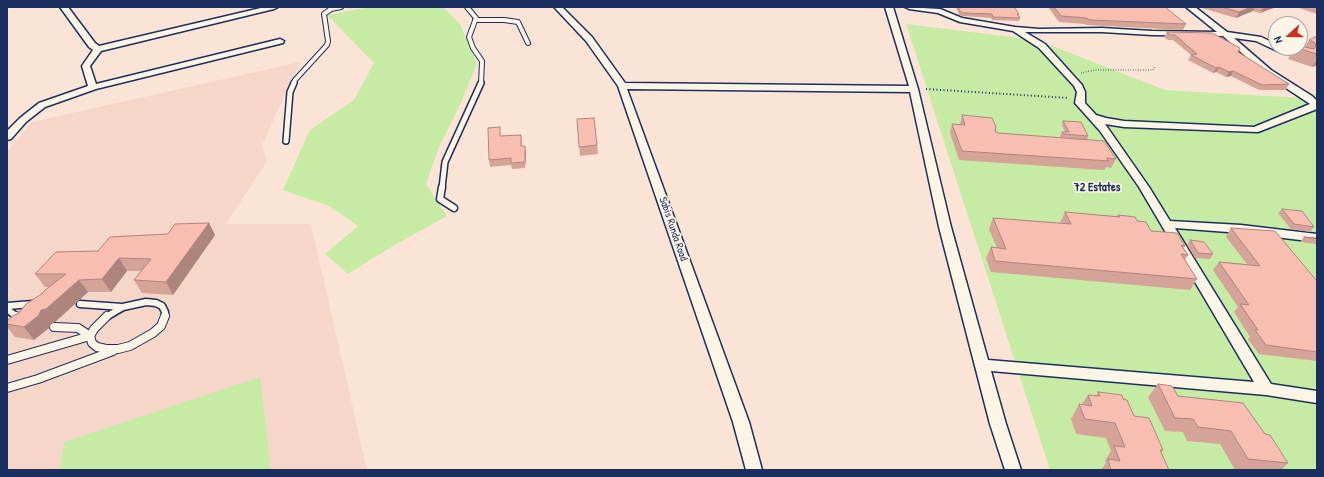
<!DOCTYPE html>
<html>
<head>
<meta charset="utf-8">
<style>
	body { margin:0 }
	#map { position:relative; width:1324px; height:477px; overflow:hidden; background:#fbe4d6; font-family:"Patrick Hand",sans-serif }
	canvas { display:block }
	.frame { position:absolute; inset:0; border:8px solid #1b2f5e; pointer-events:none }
	.north { position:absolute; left:1268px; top:16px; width:40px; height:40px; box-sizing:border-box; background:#fcf5e5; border:1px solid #a2a6af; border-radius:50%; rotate:249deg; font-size:11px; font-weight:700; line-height:16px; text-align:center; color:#1b2f5e }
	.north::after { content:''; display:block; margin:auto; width:14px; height:18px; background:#c8321e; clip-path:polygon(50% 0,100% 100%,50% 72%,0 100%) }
</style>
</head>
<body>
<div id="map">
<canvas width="1324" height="477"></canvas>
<div class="frame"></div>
<div class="north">N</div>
</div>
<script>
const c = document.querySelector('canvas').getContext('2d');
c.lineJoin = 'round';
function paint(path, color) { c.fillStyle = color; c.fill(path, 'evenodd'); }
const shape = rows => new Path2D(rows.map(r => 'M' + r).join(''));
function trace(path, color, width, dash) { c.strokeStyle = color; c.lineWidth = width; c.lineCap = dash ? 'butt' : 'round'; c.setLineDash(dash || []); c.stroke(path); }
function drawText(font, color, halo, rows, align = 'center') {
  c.font = font + ' "Patrick Hand",sans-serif'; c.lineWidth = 3.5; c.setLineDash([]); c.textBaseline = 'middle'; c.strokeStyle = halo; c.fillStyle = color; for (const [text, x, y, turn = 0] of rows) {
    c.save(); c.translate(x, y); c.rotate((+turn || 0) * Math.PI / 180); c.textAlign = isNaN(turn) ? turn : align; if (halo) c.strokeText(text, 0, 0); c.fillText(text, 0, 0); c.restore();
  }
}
const built = shape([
	[300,62,262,145,267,161,226,224,311,224,367,470,7,470,7,297,11,294,7,294,7,152,32,122]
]);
const green = shape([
	[370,7,443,7,460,24,477,64,460,105,438,149,426,184,447,216,393,246,348,274,325,254,358,226,329,206,283,190,310,130,354,100,374,63,327,15],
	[906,24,1037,40,1165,90,1302,98,1317,93,1317,470,1050,470],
	[260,377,271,470,60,470,64,442]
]);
const pathFar1 = shape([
	[1081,73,1095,70,1153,70,1155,66]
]);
const path = shape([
	[926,89,1069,98]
]);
const laneFar3 = shape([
	[467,7,476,18,469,37,473,48,482,61,481,84],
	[475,20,504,20,518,22,528,43],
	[293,84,295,80,327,45,328,41,324,14,331,9,341,7]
]);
const laneFar2 = shape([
	[286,141,290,92,294,83],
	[442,188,445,162,481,83]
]);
const laneFar1 = shape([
	[442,187,440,199,454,208],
	[80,304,122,307],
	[7,306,33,304],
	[7,309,17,317],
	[106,317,123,307,146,302,156,303,162,306,165,312,165,317]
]);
const lane = shape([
	[16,316,20,319],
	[107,316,94,329,90,336,92,343,97,347,106,349,118,349,130,346,153,333,161,326,165,316],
	[54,327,78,328,90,336],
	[7,360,90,336],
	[7,388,38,379,113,351]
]);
const street = shape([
	[60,7,68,7,95,43,99,46,265,7,278,7,274,9,101,51,90,66,96,84,280,39,284,41,283,43,96,89,45,107,26,122,11,139,7,140,7,131,20,118,39,103,88,86,82,66,93,50,89,47,60,7],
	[554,7,562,7,592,37,625,83,909,86,885,7,893,7,918,89,951,227,988,360,1254,382,1139,187,1100,131,1075,103,1077,92,1074,86,1039,48,1013,31,960,22,938,13,909,9,905,7,940,9,962,18,1015,27,1039,29,1102,28,1152,31,1217,32,1186,7,1195,7,1227,32,1261,37,1276,44,1276,48,1286,48,1307,55,1308,57,1307,59,1304,59,1275,50,1256,41,1234,38,1271,70,1312,96,1317,101,1317,109,1258,132,1124,127,1105,124,1149,187,1170,221,1241,225,1317,234,1317,242,1241,233,1175,228,1271,384,1317,391,1317,403,1266,395,991,371,1006,424,1021,470,1005,470,990,424,939,227,910,92,627,89,749,422,762,470,746,470,733,422,618,86,586,41,554,7],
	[1025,32,1102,32,1152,35,1223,36,1265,74,1310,104,1254,127,1124,121,1106,118,1096,115,1085,103,1085,92,1082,85,1045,44,1025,32]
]);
const wall = shape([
	[956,7,1014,7,1019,14,1019,15,1020,18,1019,21,992,20,991,18,962,16,959,15],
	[1048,7,1165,7,1186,24,1183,30,1087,25,1085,24,1059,22],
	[1200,7,1276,7,1260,13,1253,11,1236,18,1202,8],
	[1296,7,1317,7,1317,14],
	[1167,32,1238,52,1289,84,1286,90,1259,90,1231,76,1226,77,1216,72,1213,73,1188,60,1191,55,1173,40,1168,40,1164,37],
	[1317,38,1317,65,1312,67,1288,59,1294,48,1300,48,1305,47,1309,40],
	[962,115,995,131,998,133,1061,138,1060,136,1062,132,1065,132,1062,125,1063,121,1088,136,1087,140,1116,159,1111,168,1106,167,1104,170,959,160,950,133,952,124,960,124],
	[577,119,597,145,598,154,580,156],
	[521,135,522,146,526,153,525,168,512,169,511,165,490,167,489,160,501,136],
	[1282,209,1314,227,1310,232,1291,229,1278,213],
	[1065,212,1117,217,1118,215,1137,221,1151,231,1185,246,1183,248,1188,255,1185,260,1197,279,1190,290,991,272,986,258,991,247,997,248,989,229,993,218,1060,223],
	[209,223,215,235,173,295,142,293,134,280,141,271,127,271,111,292,88,292,55,322,51,323,49,328,34,340,15,337,7,327,7,321,43,293,49,287,45,287,35,274,98,251,168,234],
	[1231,228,1317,281,1317,361,1259,354,1248,339,1250,337,1234,312,1238,307,1213,270,1219,262,1247,264,1226,237],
	[1304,237,1317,238,1317,244,1300,242],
	[1190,240,1213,254,1210,259,1195,258,1187,245],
	[1158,384,1178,396,1265,434,1288,463,1281,470,1235,470,1220,444,1187,441,1183,432,1165,431,1148,397],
	[1098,392,1123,399,1134,416,1163,450,1161,453,1169,470,1101,470,1106,463,1105,461,1111,451,1106,438,1076,434,1071,419,1079,404,1082,404,1088,395,1096,396]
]);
const shadedWall = shape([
	[1251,7,1255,7,1253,11,1236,18,1239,12],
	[1264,7,1276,7,1260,13],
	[1317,60,1317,65,1312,67],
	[1219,67,1216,72,1213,73,1216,68],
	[1233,71,1231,76,1226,77,1229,72],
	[525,146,526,153,525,168],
	[209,223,215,235,173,295,166,282],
	[119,258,127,271,111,292,102,279],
	[79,280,88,292,55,322,51,323,49,328,34,340,24,327,41,310]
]);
const building = shape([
	[958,7,1014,7,1019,14,1017,14,1020,18,993,17,992,14,963,13,960,11,958,7],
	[1054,7,1165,7,1186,24,1089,20,1087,18,1061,16,1054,7],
	[1222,7,1251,7,1239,12,1222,7],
	[1167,32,1212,33,1240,48,1238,52,1289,84,1262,85,1233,71,1229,72,1219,67,1216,68,1191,55,1197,54,1175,35,1170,35,1167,32],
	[1315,37,1317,38,1317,54,1297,48,1300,48,1300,46,1314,49,1316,46,1315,43,1309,40,1315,37],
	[962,115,992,118,996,127,995,131,998,133,1104,141,1116,159,1106,158,1109,161,962,151,952,124,965,125,962,115],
	[594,118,597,145,579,147,577,119,594,118],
	[1063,121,1081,122,1088,136,1064,134,1062,132,1069,132,1063,121],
	[500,127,500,136,521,135,521,146,525,146,525,162,511,163,511,158,489,160,488,128,500,127],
	[1282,209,1302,211,1314,227,1294,224,1282,209],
	[1065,212,1120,217,1118,215,1135,217,1137,221,1146,222,1151,231,1177,233,1185,246,1181,245,1188,255,1181,254,1197,279,995,261,991,247,1006,249,993,218,1071,224,1065,212],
	[209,223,166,282,134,280,151,259,119,258,102,279,79,280,46,309,41,310,39,315,24,327,7,324,7,321,14,315,18,314,26,304,43,293,45,290,66,274,35,274,56,252,98,251,110,237,168,234,175,224,209,223],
	[1231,228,1275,231,1317,281,1317,352,1266,345,1255,330,1258,330,1240,304,1249,305,1219,262,1260,266,1231,228],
	[1304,237,1317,238,1317,239,1304,237],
	[1190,240,1204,242,1213,254,1198,253,1190,240],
	[1158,384,1172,386,1178,396,1243,403,1265,434,1270,435,1288,463,1248,459,1231,431,1198,427,1193,419,1175,418,1158,384],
	[1098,392,1122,395,1123,399,1127,400,1134,416,1149,418,1163,450,1160,450,1169,470,1111,470,1108,459,1120,461,1114,446,1125,447,1115,423,1085,419,1079,404,1092,406,1088,395,1100,396,1098,392]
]);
const streetNames = [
	["Sabis Runda Road",673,229,71]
];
const neighbourhoodNames = [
	["72 Estates",1097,188]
];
paint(built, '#f6d6c9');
paint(green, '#c6eba4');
trace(laneFar3, '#1b2f5e', 6);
trace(laneFar2, '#1b2f5e', 8);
trace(laneFar1, '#1b2f5e', 9);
trace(lane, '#1b2f5e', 10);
trace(street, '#1b2f5e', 3);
trace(pathFar1, '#1b2f5e', 1.5, [0.5, 2]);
trace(path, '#1b2f5e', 2, [1, 2.5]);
trace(laneFar3, '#fcf5e5', 4);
trace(laneFar2, '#fcf5e5', 5);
trace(laneFar1, '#fcf5e5', 6);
trace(lane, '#fcf5e5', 8);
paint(street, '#fcf5e5');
paint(wall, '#d6a399');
paint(shadedWall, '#ae857d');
paint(building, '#f9beb2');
trace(building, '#ae857d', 1);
drawText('11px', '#1b2f5e', '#fcf5e5', streetNames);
drawText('bold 12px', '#1b2f5e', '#fcf5e5', neighbourhoodNames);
</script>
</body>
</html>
